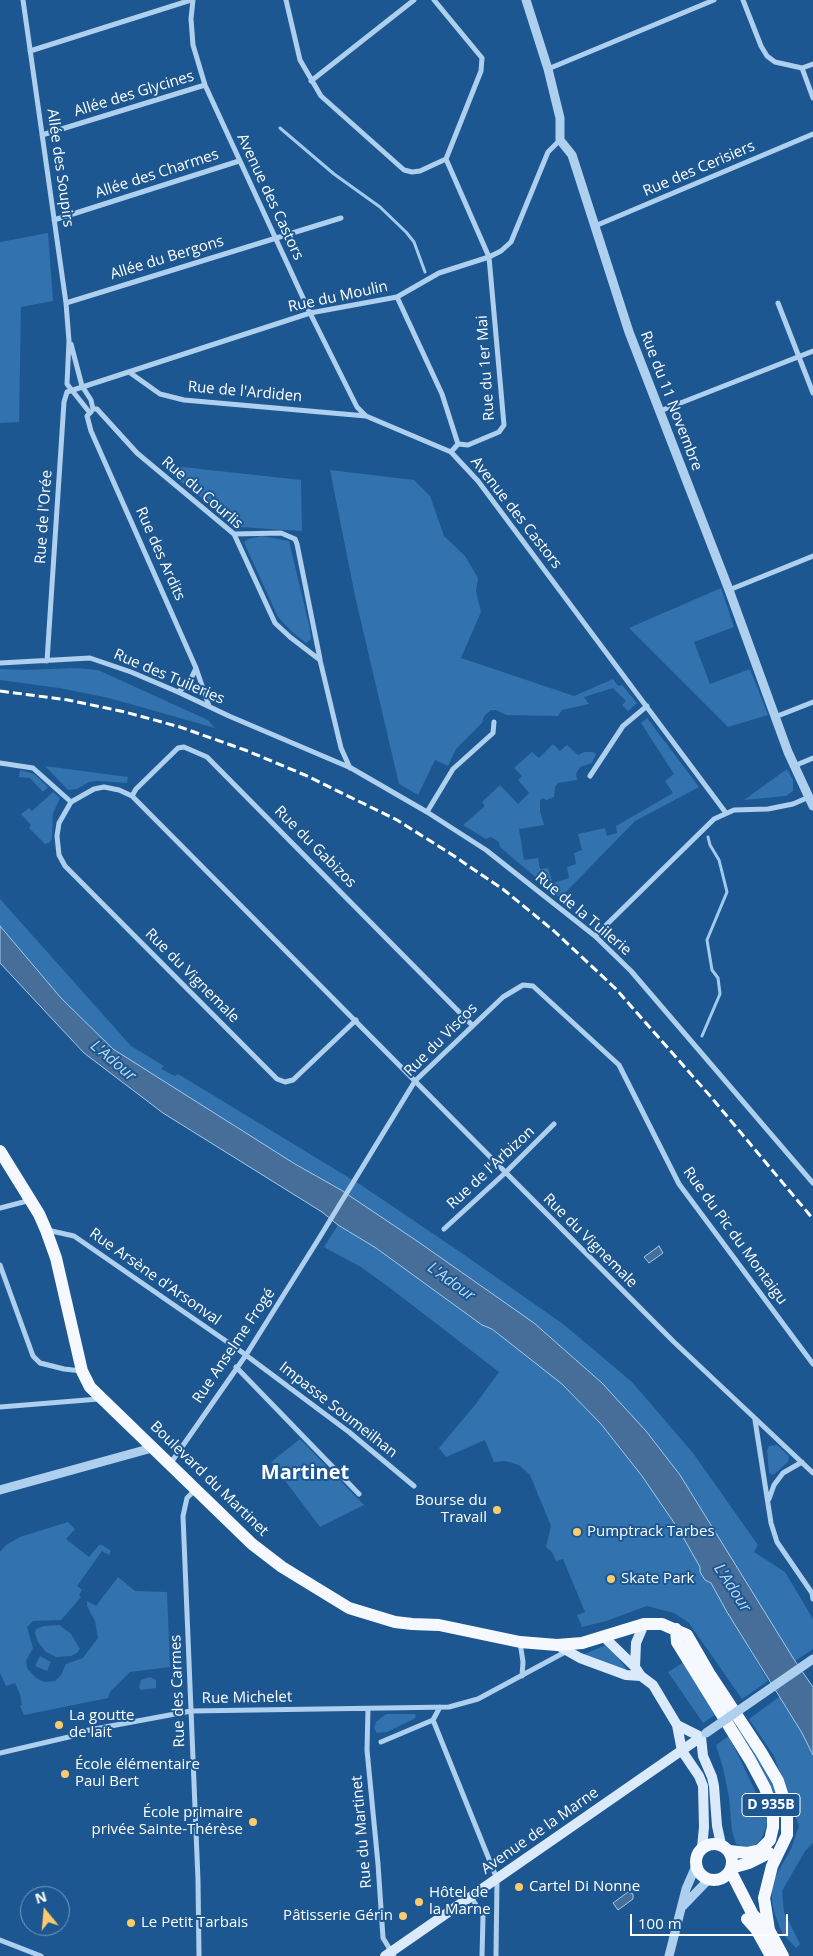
<!DOCTYPE html>
<html>
<head>
<meta charset="utf-8">
<style>
	body { margin:0 }
	#map { position:relative; width:813px; height:1956px; overflow:hidden; background:#1d5791; font-family:"Open Sans",sans-serif }
	canvas { display:block }
	.north { position:absolute; left:20px; top:1886px; width:50px; height:50px; box-sizing:border-box; background:#1d5791; border:1px solid #779abd; border-radius:50%; rotate:343deg; font-size:14px; font-weight:700; line-height:20px; text-align:center; color:#fff }
	.north::after { content:''; display:block; margin:auto; width:18px; height:22px; background:#fdcb6d; clip-path:polygon(50% 0,100% 100%,50% 72%,0 100%) }
	.scale { position:absolute; left:630px; top:1914px; width:158px; height:22px; box-sizing:border-box; border:2px solid #fff; border-top:0; padding-left:6px; font-size:15px; line-height:18px; white-space:nowrap; color:#fff; -webkit-text-stroke:4px #1d5791; paint-order:stroke }
</style>
</head>
<body>
<div id="map">
<canvas width="813" height="1956"></canvas>
<div class="north">N</div>
<div class="scale">100 m</div>
</div>
<script>
const c = document.querySelector('canvas').getContext('2d');
c.lineJoin = 'round';
function paint(path, color) { c.fillStyle = color; c.fill(path, 'evenodd'); }
const shape = rows => new Path2D(rows.map(r => 'M' + r).join(''));
function trace(path, color, width, dash) { c.strokeStyle = color; c.lineWidth = width; c.lineCap = dash ? 'butt' : 'round'; c.setLineDash(dash || []); c.stroke(path); }
function drawText(font, color, halo, rows, align = 'center') {
  c.font = font + ' "Open Sans",sans-serif'; c.lineWidth = 4; c.setLineDash([]); c.textBaseline = 'middle'; c.strokeStyle = halo; c.fillStyle = color; for (const [text, x, y, turn = 0] of rows) {
    c.save(); c.translate(x, y); c.rotate((+turn || 0) * Math.PI / 180); c.textAlign = isNaN(turn) ? turn : align; if (halo) c.strokeText(text, 0, 0); c.fillText(text, 0, 0); c.restore();
  }
}
const green = shape([
	[48,233,53,301,21,307,19,422,0,423,0,242],
	[182,467,301,480,302,531,240,527,169,473,168,469],
	[330,470,414,480,430,496,444,536,465,556,478,578,476,591,481,612,461,658,574,696,613,679,618,686,622,685,637,703,628,711,622,705,626,701,613,688,584,697,589,704,562,710,558,716,506,715,496,710,491,710,484,716,482,723,456,749,448,766,435,760,418,795,399,784,355,596],
	[262,536,289,541,310,629,311,639,306,643,291,631,278,617,246,547,244,542,248,539],
	[721,588,734,627,694,642,710,684,750,669,768,715,728,727,629,628],
	[77,668,98,670,208,720,215,728,109,698,59,688,0,680,0,669,24,670],
	[647,718,699,787,635,821,560,898,500,847,499,842,491,837,486,839,463,825,485,806,482,802,500,785,518,804,529,793,518,780,522,776,514,768,532,752,539,758,553,744,560,751,567,745,578,755,584,752,593,752,596,754,592,763,580,767,576,774,577,780,558,783,555,787,554,797,546,800,543,798,540,800,540,811,544,825,519,829,524,860,538,858,540,869,548,868,553,883,569,878,567,867,576,864,574,853,582,850,578,834,605,828,607,836,617,833,616,826,673,793,665,781,674,774,641,723],
	[45,766,128,777,127,783,97,781,89,782,77,789,68,790],
	[787,769,793,780,793,791,786,796,744,800],
	[20,770,34,774,48,787,43,792,30,778,19,777],
	[53,792,60,798,53,813,52,839,49,843,45,844,29,828,31,825,21,814,29,808,32,811],
	[0,899,131,1046,164,1066,161,1069,175,1076,178,1074,361,1185,463,1254,563,1324,632,1382,693,1453,758,1545,754,1552,785,1572,813,1619,813,1649,795,1661,680,1475,646,1431,602,1383,534,1323,417,1241,341,1190,295,1164,113,1049,61,998,0,926],
	[338,1225,376,1248,482,1325,492,1329,524,1353,562,1384,601,1424,642,1476,679,1530,700,1567,705,1580,711,1583,768,1681,742,1699,689,1623,674,1613,647,1606,606,1621,582,1627,577,1615,585,1612,563,1559,556,1561,552,1552,546,1547,551,1526,530,1475,519,1465,505,1461,494,1462,485,1440,446,1457,439,1448,475,1405,499,1372,390,1288,361,1267,324,1247],
	[300,1439,364,1505,320,1527,271,1462],
	[777,1445,789,1456,788,1462,773,1475,769,1473,767,1450,769,1446],
	[68,1522,75,1529,66,1539,89,1557,99,1545,102,1545,111,1551,109,1555,102,1551,77,1586,82,1590,79,1595,81,1597,61,1620,33,1621,27,1627,33,1648,26,1661,27,1668,36,1678,44,1682,55,1681,61,1675,66,1664,83,1658,98,1638,95,1621,87,1606,87,1601,96,1606,118,1577,135,1591,167,1592,170,1667,130,1672,110,1692,108,1698,24,1715,20,1706,22,1705,20,1694,15,1683,6,1686,0,1673,0,1552,6,1545,20,1537],
	[59,1625,71,1634,80,1649,77,1653,71,1656,56,1657,46,1652,38,1642,35,1633,36,1629,44,1626],
	[606,1645,610,1647,626,1668,625,1670,582,1655],
	[40,1656,51,1662,47,1671,35,1666],
	[684,1662,715,1715,703,1723,668,1672],
	[150,1677,156,1680,156,1688,141,1690,139,1687,141,1680],
	[779,1697,802,1733,813,1755,813,1843,805,1851,782,1891,784,1912,800,1944,796,1948,782,1933,774,1912,772,1900,772,1886,775,1877,791,1849,799,1826,774,1756,749,1719],
	[386,1714,415,1714,416,1716,414,1719,387,1732,377,1733,374,1728,376,1722],
	[743,1728,769,1775,778,1798,782,1818,779,1818,775,1800,736,1733],
	[729,1736,768,1818,765,1830,761,1839,755,1845,745,1848,736,1844,732,1831,729,1797,723,1768,716,1745]
]);
const water = shape([
	[0,926,61,998,113,1049,295,1164,341,1190,417,1241,534,1323,602,1383,646,1431,680,1475,795,1661,813,1687,813,1755,802,1733,727,1612,711,1583,705,1580,700,1572,700,1567,679,1530,642,1476,601,1424,562,1384,492,1329,482,1325,376,1248,338,1225,322,1212,163,1113,84,1053,0,963,0,926],
	[659,1246,663,1253,649,1263,644,1257,659,1246],
	[628,1892,633,1894,633,1899,618,1910,613,1903,628,1892]
]);
const stream = shape([
	[280,128,334,174,380,207,406,232,414,242,425,272],
	[702,1036,720,994,718,978,712,970,707,940,727,892,719,860,710,845,708,837]
]);
const minor = shape([
	[23,0,66,303,69,341,67,384,90,413],
	[193,0,191,19,193,45,205,85,310,313,357,407,366,416,451,452,478,481,726,813],
	[286,0,300,60,321,96,404,170,412,172,420,171,446,159],
	[434,0,482,58,481,71,446,159,489,257,504,425,499,432,468,445,458,444],
	[743,0,761,46,767,56,775,62,802,68,813,64],
	[30,51,191,0],
	[802,68,813,98],
	[548,69,714,0],
	[311,81,414,0],
	[42,135,205,85],
	[54,220,239,161],
	[595,226,813,134],
	[397,297,442,394,458,444,451,452],
	[66,303,341,218],
	[778,303,813,393],
	[71,344,82,386,91,400,93,409],
	[129,372,160,394,184,400,366,416],
	[93,409,97,409,137,453,234,534,275,623,290,637,320,660,341,748,350,768],
	[660,411,813,351],
	[91,412,87,416,91,431,196,668,209,706],
	[234,534,281,533,295,539,297,544,320,659],
	[729,590,813,556],
	[47,661,64,402,67,392,310,313,397,297,439,273,489,257,501,251,511,242,548,152,560,140],
	[0,663,90,658,131,672,178,692,229,716,351,768,427,812,486,850,595,936,631,971,813,1183],
	[178,692,189,683,196,668],
	[775,717,813,702],
	[0,763,33,768,71,802,59,823,57,836,59,855,65,866,277,1079,285,1082,293,1080,356,1020],
	[794,766,813,758],
	[590,776,623,726,647,706],
	[132,796,136,789,178,748,184,747,207,757,472,1025],
	[71,802,94,789,104,787,119,790,132,796,674,1342,813,1473],
	[427,812,453,769,493,733,494,722],
	[595,936,714,819,734,810,768,809,793,804,809,797],
	[0,1208,31,1200],
	[444,1229,505,1173,554,1124],
	[47,1230,74,1236,239,1350,349,1432,414,1486],
	[0,1265,33,1356,40,1363,64,1369,82,1371],
	[236,1367,359,1494],
	[0,1407,99,1399],
	[755,1420,771,1523,777,1542,812,1593,813,1599],
	[170,1464,246,1355,318,1240,415,1081,503,997,523,985,533,986,619,1065,679,1184,813,1364],
	[195,1490,187,1498,183,1516,198,1880,199,1956],
	[769,1499,774,1485,783,1473,802,1462],
	[520,1642,523,1662,522,1676],
	[440,1707,433,1720,497,1879,496,1956],
	[368,1709,367,1750,378,1864,383,1938,394,1956],
	[381,1742,433,1720],
	[0,1753,73,1736,84,1731,191,1711,449,1707,478,1699,567,1651],
	[471,1897,483,1916,482,1956],
	[0,1940,41,1956]
]);
const tertiary = shape([
	[526,0,548,69,560,118,560,140,572,155,629,332,729,590,788,752,813,806],
	[0,1490,152,1448],
	[683,1906,709,1879],
	[669,1956,686,1889,696,1866]
]);
const secondary = shape([
	[604,1637,635,1667,641,1676],
	[557,1645,580,1658,626,1675,641,1676,653,1685,677,1725,682,1751,699,1776,703,1786,704,1827,702,1848],
	[635,1667,636,1643,644,1624],
	[677,1725,701,1737],
	[701,1737,703,1756,712,1777,714,1786,717,1826,721,1844],
	[385,1956,701,1737]
]);
const primary = shape([
	[0,1151,39,1214,46,1230,56,1258,82,1371,90,1387,252,1544,282,1567,349,1608,395,1622,412,1624,439,1625,520,1642,557,1645,582,1643,644,1624,662,1624,687,1635,709,1673,761,1752,778,1781,787,1809,787,1835,772,1866,764,1898,769,1930],
	[676,1629,677,1642,750,1760,765,1788,773,1811,773,1827,770,1840,760,1850,747,1853,729,1851],
	'696 1862a18 18 0 1 1 36 0a18 18 0 1 1-36 0Z',
	[731,1868,749,1863,769,1853],
	[730,1870,753,1915,769,1930,783,1956],
	[747,1919,756,1929,771,1956]
]);
const rail = shape([
	[0,691,68,700,125,712,180,727,245,750,305,775,397,820,451,854,504,890,554,931,615,988,711,1097,813,1219]
]);
const tertiaryBridge = shape([
	[706,1733,813,1659]
]);
const markers = [
	[497,1510,5,"#fdcb6d"],
	[577,1532,5,"#fdcb6d"],
	[611,1579,5,"#fdcb6d"],
	[59,1725,5,"#fdcb6d"],
	[65,1774,5,"#fdcb6d"],
	[253,1822,5,"#fdcb6d"],
	[519,1887,5,"#fdcb6d"],
	[419,1902,5,"#fdcb6d"],
	[403,1916,5,"#fdcb6d"],
	[131,1923,5,"#fdcb6d"]
];
const shields = [
	[771,1805,58]
];
const shieldNames = [
	["D 935B",771,1805]
];
const streetNames = [
	["Allée des Glycines",134,94,-17],
	["Allée des Soupirs",60,168,82],
	["Rue des Cerisiers",699,169,-23],
	["Allée des Charmes",157,174,-18],
	["Avenue des Castors",270,197,65],
	["Allée du Bergons",167,258,-17],
	["Rue du Moulin",338,297,-12],
	["Rue du 1er Mai",486,368,-94],
	["Rue de l'Ardiden",245,392,5],
	["Rue du 11 Novembre",671,401,69],
	["Rue du Courlis",202,493,41],
	["Avenue des Castors",516,513,52],
	["Rue de l'Orée",44,517,-86],
	["Rue des Ardits",160,554,66],
	["Rue des Tuileries",169,677,23],
	["Rue du Gabizos",315,847,45],
	["Rue de la Tuilerie",583,914,40],
	["Rue du Vignemale",192,976,45],
	["Rue du Viscos",441,1040,-45],
	["Rue de l'Arbizon",491,1168,-43],
	["Rue du Pic du Montaigu",735,1236,54],
	["Rue du Vignemale",590,1241,45],
	["Rue Arsène d'Arsonval",155,1277,35],
	["Rue Anselme Frogé",234,1346,-56],
	["Impasse Soumeilhan",338,1410,38],
	["Boulevard du Martinet",209,1479,44],
	["Rue des Carmes",178,1691,-92],
	["Rue Michelet",247,1698,-1],
	["Avenue de la Marne",540,1831,-35],
	["Rue du Martinet",362,1832,-95]
];
const poiNames = [
	["Bourse du",487,1501,"right"],
	["Travail",487,1518,"right"],
	["Pumptrack Tarbes",587,1532],
	["Skate Park",621,1579],
	["La goutte",69,1716],
	["de lait",69,1733],
	["École élémentaire",75,1765],
	["Paul Bert",75,1782],
	["École primaire",243,1813,"right"],
	["privée Sainte-Thérèse",243,1830,"right"],
	["Cartel Di Nonne",529,1887],
	["Hôtel de",429,1893],
	["la Marne",429,1910],
	["Pâtisserie Gérin",393,1916,"right"],
	["Le Petit Tarbais",141,1923]
];
const waterNames = [
	["L'Adour",113,1061,40],
	["L'Adour",451,1282,36],
	["L'Adour",732,1588,57]
];
const districtNames = [
	["Martinet",305,1473]
];
paint(green, '#3172af');
paint(water, '#466e98');
trace(water, '#a1caef', 1);
trace(stream, '#a1caef', 3);
trace(minor, '#aecfee', 5);
trace(tertiary, '#aecfee', 9);
trace(secondary, '#dbeafa', 10);
trace(primary, '#f5f9ff', 12);
trace(rail, '#fff', 3, [9, 4]);
trace(tertiaryBridge, '#aecfee', 9);
for (const [x, y, r, color] of markers) { const dot = new Path2D(); dot.arc(x, y, r, 0, 2 * Math.PI); c.fillStyle = color; c.fill(dot); trace(dot, '#1d5791', 2); }
for (const [x, y, w] of shields) { const box = new Path2D(); box.roundRect(x - w / 2, y - 11.5, w, 23, 4); c.fillStyle = '#1d5791'; c.fill(box); trace(box, '#fff', 1); }
drawText('bold 14px', '#fff', null, shieldNames);
drawText('15px', '#fff', '#1d5791', streetNames);
drawText('15px', '#fff', '#1d5791', poiNames, 'left');
drawText('italic 16px', '#bad8f5', '#1d5791', waterNames);
drawText('bold 20px', '#fff', '#1d5791', districtNames);
</script>
</body>
</html>
